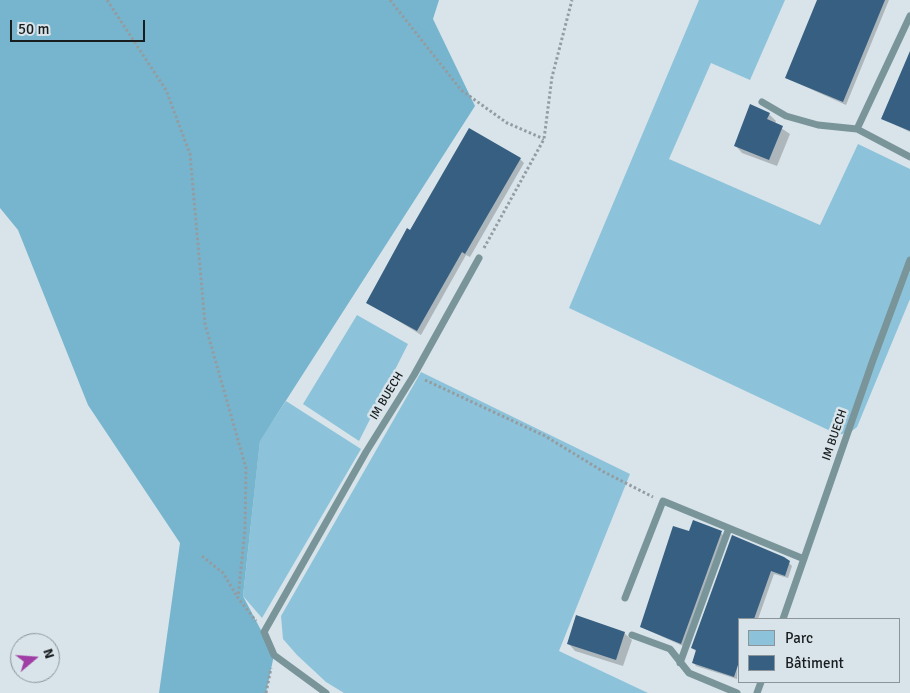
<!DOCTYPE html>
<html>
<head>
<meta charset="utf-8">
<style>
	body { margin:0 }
	#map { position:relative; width:910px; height:693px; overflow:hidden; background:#d8e4ea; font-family:Signika,sans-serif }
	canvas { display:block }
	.legend { position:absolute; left:738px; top:618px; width:162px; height:65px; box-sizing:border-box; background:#d8e4ea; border:1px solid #8b9499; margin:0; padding:6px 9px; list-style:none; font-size:15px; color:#181d1f }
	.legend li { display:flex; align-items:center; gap:10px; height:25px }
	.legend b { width:25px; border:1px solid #8b9499 }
	.north { position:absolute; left:10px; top:633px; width:50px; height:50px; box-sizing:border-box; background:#d8e4ea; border:1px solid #8b9499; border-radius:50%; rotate:72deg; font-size:14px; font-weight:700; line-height:20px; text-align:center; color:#181d1f }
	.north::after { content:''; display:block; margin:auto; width:18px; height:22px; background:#a03ea5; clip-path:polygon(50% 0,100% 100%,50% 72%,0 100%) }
	.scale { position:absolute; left:10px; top:20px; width:135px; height:22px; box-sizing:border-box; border:2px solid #181d1f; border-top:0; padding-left:6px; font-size:15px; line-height:18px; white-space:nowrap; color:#181d1f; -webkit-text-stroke:4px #d8e4ea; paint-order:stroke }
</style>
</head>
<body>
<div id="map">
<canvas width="910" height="693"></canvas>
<ul class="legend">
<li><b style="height:14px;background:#8dc3da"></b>Parc</li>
<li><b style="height:14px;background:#365f81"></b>Bâtiment</li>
</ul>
<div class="north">N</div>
<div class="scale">50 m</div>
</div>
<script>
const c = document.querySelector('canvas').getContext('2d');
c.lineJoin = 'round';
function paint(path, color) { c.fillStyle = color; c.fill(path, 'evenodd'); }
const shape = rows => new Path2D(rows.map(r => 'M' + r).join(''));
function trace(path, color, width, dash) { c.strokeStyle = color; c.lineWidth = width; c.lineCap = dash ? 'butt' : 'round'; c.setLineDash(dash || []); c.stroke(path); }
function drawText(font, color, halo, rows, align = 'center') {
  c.font = font + ' Signika,sans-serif'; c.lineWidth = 5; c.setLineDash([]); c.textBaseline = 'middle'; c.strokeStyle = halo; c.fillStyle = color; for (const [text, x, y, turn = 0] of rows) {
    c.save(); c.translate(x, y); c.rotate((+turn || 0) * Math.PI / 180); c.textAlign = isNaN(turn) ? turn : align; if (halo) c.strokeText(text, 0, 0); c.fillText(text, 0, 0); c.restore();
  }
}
const green = shape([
	[699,0,785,0,750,80,711,63,669,159,820,225,858,144,910,169,910,299,857,427,852,431,839,435,569,308],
	[357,315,408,344,359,441,303,404],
	[421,372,630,474,559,651,648,693,344,693,326,682,297,655,283,639,281,616],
	[286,401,361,449,262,618,243,596,260,440]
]);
const forest = shape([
	[0,0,439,0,433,19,475,106,260,441,243,596,274,655,266,693,159,693,180,543,88,405,18,230,0,208]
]);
const shadow = shape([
	[819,0,889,0,846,105,786,78],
	[910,54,910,132,883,119],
	[769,114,776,121,775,124,790,134,777,166,742,153,735,145],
	[520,159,524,163,470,257,466,255,421,335,368,302,411,231],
	[690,532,721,533,724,536,685,647,641,627],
	[784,558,792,566,788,578,774,574,758,619,739,619,737,679,696,666,693,662,697,652,692,648],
	[624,633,632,640,623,666,575,651,568,643]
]);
const building = shape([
	[817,0,885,0,843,102,785,78],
	[910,51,910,131,881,119],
	[750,104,770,113,767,119,783,126,769,160,734,146],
	[469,128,521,158,465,254,462,252,417,331,366,303,407,228,410,230],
	[693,520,722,531,681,644,640,627,673,526,689,531],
	[732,535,784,557,790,561,785,576,771,571,754,619,739,619,739,662,734,677,692,663,696,650,691,648],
	[576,615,625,632,616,660,567,644]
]);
const path = shape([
	[107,0,166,90,190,154,205,324,246,468,245,529,238,598,256,621],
	[390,0,461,90,507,123,544,139],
	[484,248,544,139,552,77,572,0],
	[425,380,545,436,604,472,653,497],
	[202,556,223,573,238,598],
	[266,693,271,668]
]);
const service = shape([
	[910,16,857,129,910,157],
	[762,102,786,116,818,125,857,129],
	[625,598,663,501,804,559],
	[783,619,873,360,910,260],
	[632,635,670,649,689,673,737,693],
	[680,663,729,528],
	[326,693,274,655,264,632,366,452,414,375,479,258],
	[757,693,761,682]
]);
const streetNames = [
	["IM BUECH",387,396,-59],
	["IM BUECH",835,435,-71]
];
paint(green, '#8dc3da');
paint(forest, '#77b5ce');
paint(shadow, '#0003');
paint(building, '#365f81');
trace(path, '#939da1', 3, [2.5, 2.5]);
trace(service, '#799599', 7);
drawText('12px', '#181d1f', '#d8e4ea', streetNames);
</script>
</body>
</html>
